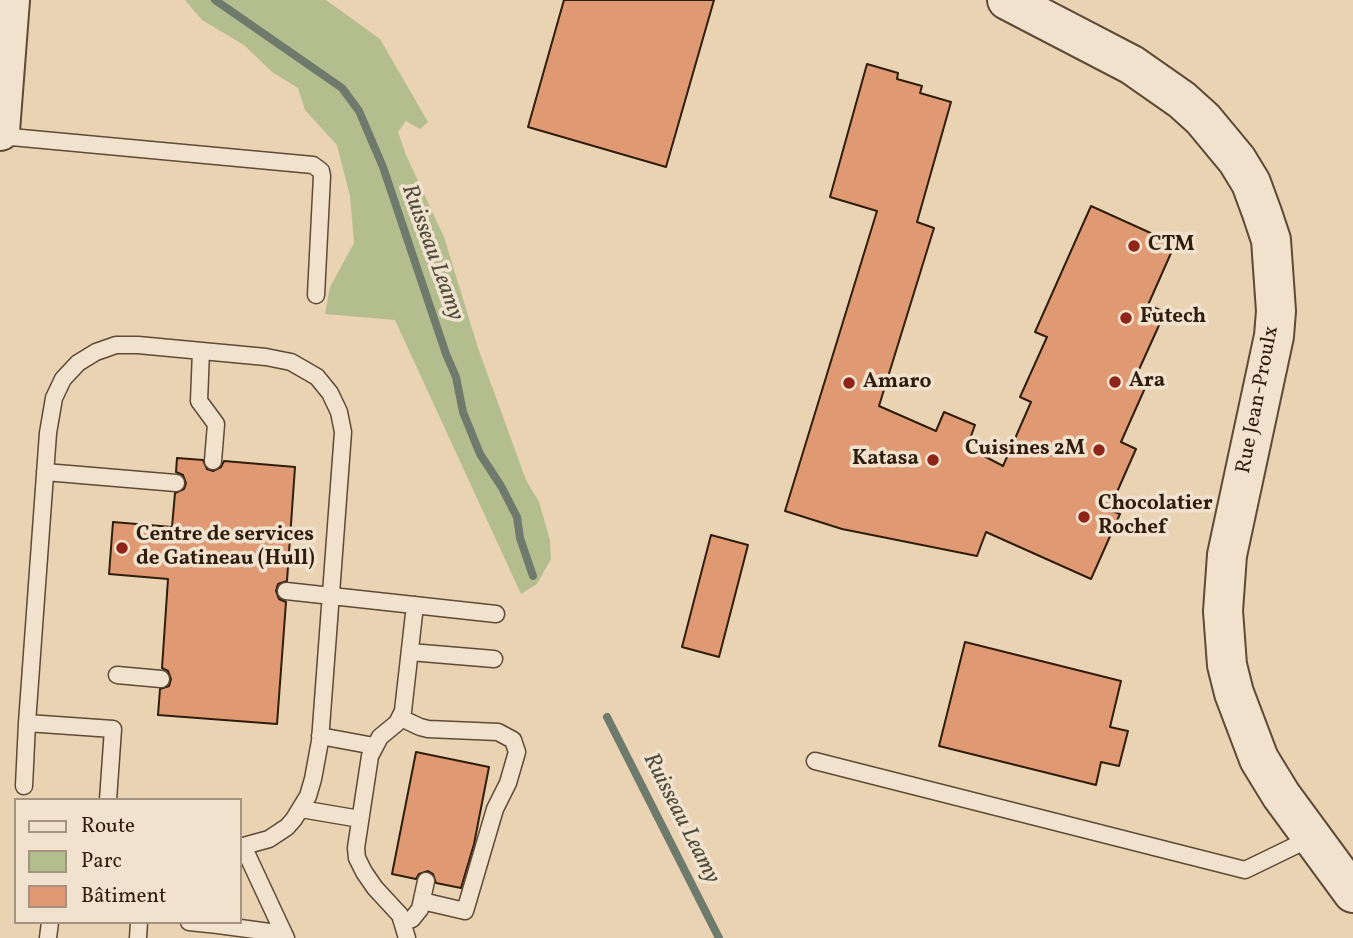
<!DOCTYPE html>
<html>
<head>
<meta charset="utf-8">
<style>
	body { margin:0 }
	#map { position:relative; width:1353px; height:938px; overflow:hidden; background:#e9d3b3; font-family:Vollkorn,serif }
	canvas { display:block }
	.legend { position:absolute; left:14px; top:798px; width:228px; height:126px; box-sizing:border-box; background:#f1e2ce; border:2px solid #a39380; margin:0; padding:9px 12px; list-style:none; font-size:21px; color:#2f1d0b }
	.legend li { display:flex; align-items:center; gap:14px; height:35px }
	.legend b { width:35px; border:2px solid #a39380 }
</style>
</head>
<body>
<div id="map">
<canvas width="1353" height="938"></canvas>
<ul class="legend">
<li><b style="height:9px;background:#f1e2ce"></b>Route</li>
<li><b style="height:19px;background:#b4bd8e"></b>Parc</li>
<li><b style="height:19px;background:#e09a73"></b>Bâtiment</li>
</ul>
</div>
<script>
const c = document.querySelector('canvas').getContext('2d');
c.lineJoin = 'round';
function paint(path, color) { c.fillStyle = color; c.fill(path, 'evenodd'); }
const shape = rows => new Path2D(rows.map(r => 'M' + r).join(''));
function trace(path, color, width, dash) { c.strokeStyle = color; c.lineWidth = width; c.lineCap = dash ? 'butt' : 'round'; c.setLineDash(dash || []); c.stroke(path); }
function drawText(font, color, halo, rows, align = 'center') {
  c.font = font + ' Vollkorn,serif'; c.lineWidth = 7; c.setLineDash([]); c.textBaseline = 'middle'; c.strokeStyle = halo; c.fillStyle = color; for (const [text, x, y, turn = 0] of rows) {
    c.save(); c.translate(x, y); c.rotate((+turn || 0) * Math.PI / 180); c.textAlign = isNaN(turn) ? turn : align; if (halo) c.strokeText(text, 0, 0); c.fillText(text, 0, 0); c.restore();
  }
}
const green = shape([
	[185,0,326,0,380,39,428,122,420,129,406,121,398,132,406,155,444,237,478,348,526,480,539,502,550,540,551,559,537,584,521,594,395,320,325,314,330,287,354,243,350,196,337,145,305,110,298,88,272,72,244,45,202,20]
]);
const stream = shape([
	[215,0,342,88,359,111,383,167,446,354,456,377,463,412,480,454,501,486,517,517,520,538,533,576],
	[607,717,719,938]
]);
const building = shape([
	[564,0,714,0,666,167,528,127,564,0],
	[867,64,898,73,897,79,922,86,920,93,951,102,917,222,934,228,879,406,936,431,944,412,975,425,967,447,1003,466,1031,402,1020,397,1047,337,1035,332,1091,206,1175,244,1148,305,1165,312,1137,374,1149,379,1121,442,1136,449,1109,510,1120,514,1091,579,986,532,977,556,842,529,785,511,877,211,830,197,867,64],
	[177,458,203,460,207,469,213,471,221,467,224,461,295,467,287,581,278,584,276,591,279,599,286,602,277,724,158,715,160,689,169,686,171,679,168,671,162,668,168,579,109,574,113,522,172,527,175,493,184,489,186,483,183,475,176,472,177,458],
	[711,535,748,545,719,657,682,647,711,535],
	[965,642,1121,681,1110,727,1128,731,1119,766,1101,762,1096,785,939,746,965,642],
	[416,752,489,767,474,844,461,888,436,883,433,874,428,871,419,874,416,879,392,874,416,752]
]);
const service = shape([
	[0,136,313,165,321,171,322,176,316,295],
	[201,351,199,401,216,424,213,461],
	[45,472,176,483],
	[286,591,496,614],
	[410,652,494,659],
	[117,675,161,679],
	[401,718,420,727,428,729,498,732,513,740,517,752,508,783,495,809,465,911,422,901],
	[320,736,374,746],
	[815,761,1245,870,1311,838],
	[24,786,27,723],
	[108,800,113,729,27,723,48,433,54,398,63,379,78,363,96,352,116,345,138,345,266,357,291,362,317,377,330,393,339,412,343,432,320,741,313,779,308,796,294,819,287,827,269,839,240,847],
	[301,809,360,819],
	[243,846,284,934],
	[189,922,218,925,219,922],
	[404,922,412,919,420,909,426,881],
	[218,925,284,934,286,938],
	[48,938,50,922],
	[138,938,139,922],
	[407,938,400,915,375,888,364,872,357,858,356,848,370,756,380,737,397,723,403,711,415,605]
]);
const tertiary = shape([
	[1007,0,1132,65,1182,100,1203,119,1237,160,1251,183,1262,213,1271,240,1276,311,1274,336,1227,555,1223,611,1227,665,1234,693,1259,759,1281,795,1353,893],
	[0,131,10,0]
]);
const markers = [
	[1134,246,7,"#8f2418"],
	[1126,318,7,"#8f2418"],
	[1115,382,7,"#8f2418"],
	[849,383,7,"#8f2418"],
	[1099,450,7,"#8f2418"],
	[933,460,7,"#8f2418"],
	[1084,517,7,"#8f2418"],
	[122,548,7,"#8f2418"]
];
const poiNames = [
	["CTM",1148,246],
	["Futech",1140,318],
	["Ara",1129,382],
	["Amaro",863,383],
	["Cuisines 2M",1085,450,"right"],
	["Katasa",919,460,"right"],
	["Chocolatier",1098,505],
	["Rochef",1098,529],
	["Centre de services",136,536],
	["de Gatineau (Hull)",136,560]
];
const streetNames = [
	["Rue Jean-Proulx",1259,400,-79]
];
const waterNames = [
	["Ruisseau Leamy",431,253,70],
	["Ruisseau Leamy",680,819,63]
];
paint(green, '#b4bd8e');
trace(stream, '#6d7a6c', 8);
paint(building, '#e09a73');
trace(building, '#2f1d0b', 2);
trace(service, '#5e4a35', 19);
trace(tertiary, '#5e4a35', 42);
trace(service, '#f1e2ce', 16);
trace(tertiary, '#f1e2ce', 38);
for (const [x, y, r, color] of markers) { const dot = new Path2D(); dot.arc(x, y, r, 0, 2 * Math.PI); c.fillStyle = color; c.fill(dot); trace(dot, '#f1e2ce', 2.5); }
drawText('bold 21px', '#2f1d0b', '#f1e2ce', poiNames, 'left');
drawText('21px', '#2f1d0b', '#f1e2ce', streetNames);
drawText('italic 23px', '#4e4c3b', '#f1e2ce', waterNames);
</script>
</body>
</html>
